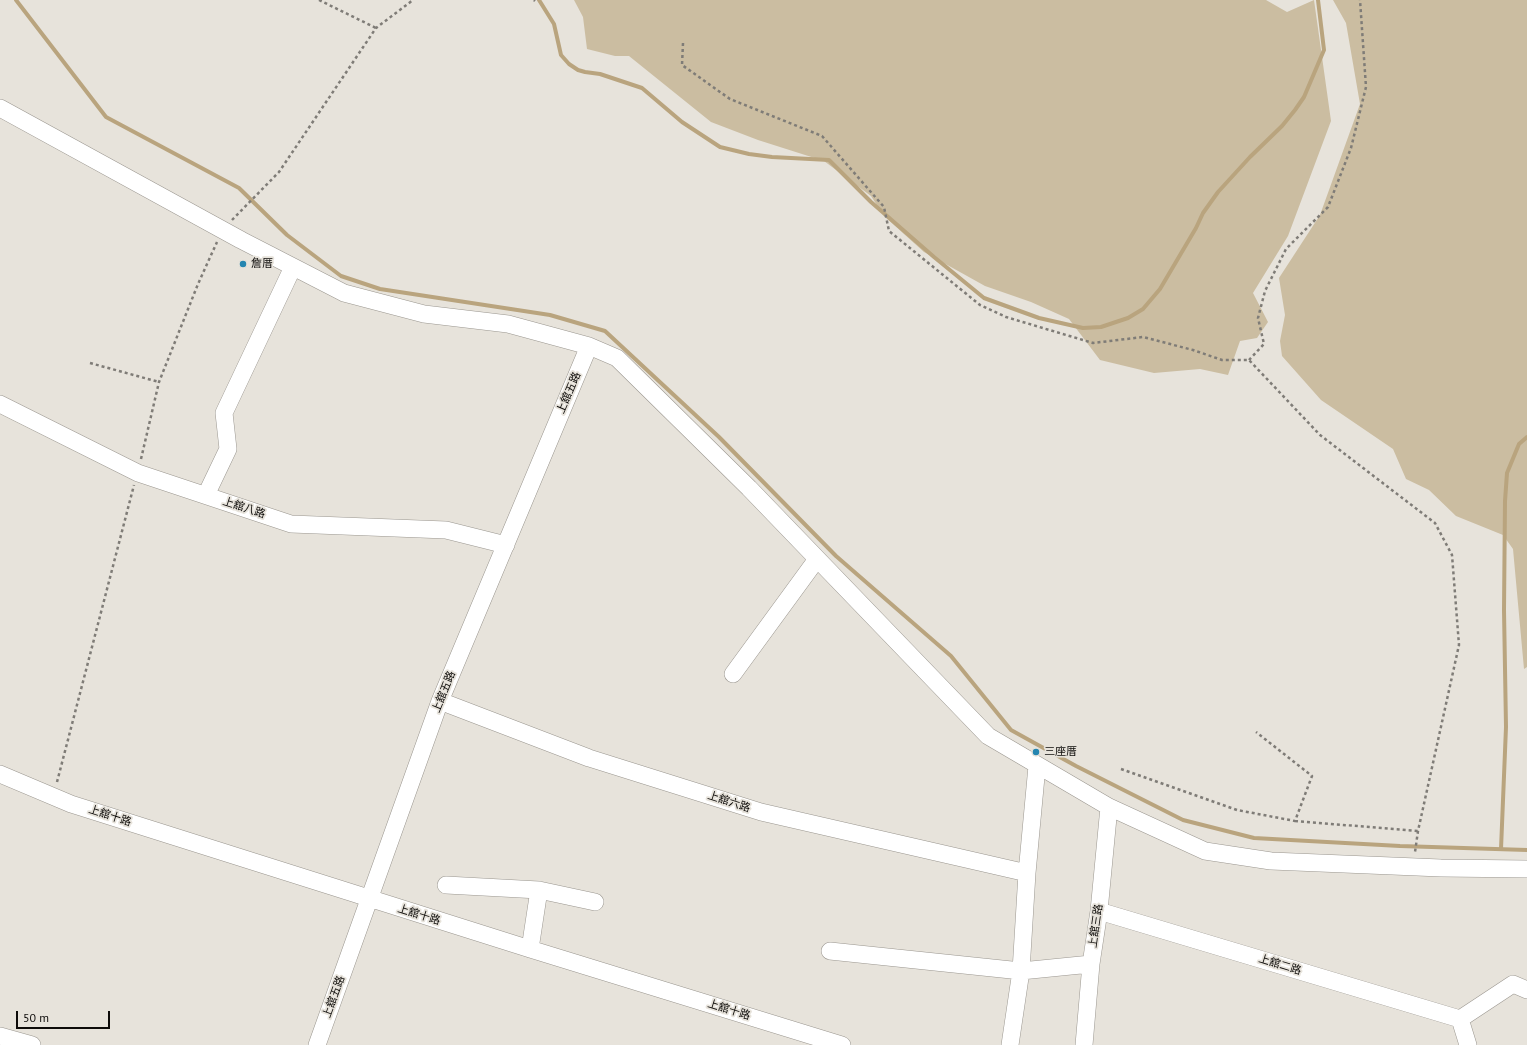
<!DOCTYPE html>
<html>
<head>
<meta charset="utf-8">
<style>
	body { margin:0 }
	#map { position:relative; width:1527px; height:1045px; overflow:hidden; background:#e7e3db; font-family:"PT Sans",sans-serif }
	canvas { display:block }
	.scale { position:absolute; left:16px; top:1011px; width:94px; height:18px; box-sizing:border-box; border:2px solid #0d0b09; border-top:0; padding-left:5px; font-size:12px; line-height:14px; white-space:nowrap; color:#0d0b09; -webkit-text-stroke:3px #e7e3db; paint-order:stroke }
</style>
</head>
<body>
<div id="map">
<canvas width="1527" height="1045"></canvas>
<div class="scale">50 m</div>
</div>
<script>
const c = document.querySelector('canvas').getContext('2d');
c.lineJoin = 'round';
function paint(path, color) { c.fillStyle = color; c.fill(path, 'evenodd'); }
const shape = rows => new Path2D(rows.map(r => 'M' + r).join(''));
function trace(path, color, width, dash) { c.strokeStyle = color; c.lineWidth = width; c.lineCap = dash ? 'butt' : 'round'; c.setLineDash(dash || []); c.stroke(path); }
function drawText(font, color, halo, rows, align = 'center') {
  c.font = font + ' "PT Sans","Noto Sans TC",sans-serif'; c.lineWidth = 3.5; c.setLineDash([]); c.textBaseline = 'middle'; c.strokeStyle = halo; c.fillStyle = color; for (const [text, x, y, turn = 0] of rows) {
    c.save(); c.translate(x, y); c.rotate((+turn || 0) * Math.PI / 180); c.textAlign = isNaN(turn) ? turn : align; if (halo) c.strokeText(text, 0, 0); c.fillText(text, 0, 0); c.restore();
  }
}
const green = shape([
	[574,0,1266,0,1287,12,1314,0,1331,121,1288,236,1253,293,1268,322,1257,338,1240,341,1228,375,1200,369,1154,373,1100,360,1069,319,1031,302,985,286,924,252,884,216,871,196,824,161,758,140,711,122,629,56,615,56,587,49,583,17],
	[1333,0,1527,0,1527,667,1524,669,1513,549,1503,535,1456,516,1429,490,1406,479,1393,449,1321,400,1282,356,1280,341,1285,315,1279,278,1320,215,1360,104,1346,23]
]);
const stream = shape([
	[16,0,106,117,239,188,287,235,341,276,380,289,550,315,605,331,719,437,836,556,951,656,1011,730,1076,766,1183,820,1254,838,1400,846,1527,850],
	[539,0,554,24,561,55,569,64,578,70,585,72,600,74,642,88,682,122,720,147,749,154,772,157,829,160,871,202,934,257,984,298,1039,318,1083,328,1101,327,1128,318,1143,309,1160,289,1196,228,1203,213,1218,192,1250,157,1282,126,1295,110,1304,97,1324,50,1318,0],
	[1501,849,1506,727,1504,610,1505,501,1507,473,1519,444,1527,437]
]);
const path = shape([
	[319,0,376,28],
	[534,0,535,1],
	[683,43,682,65,730,99,822,136,884,207,889,231,980,305,1006,317,1093,343,1143,337,1193,350,1222,360,1249,360,1320,435,1435,523,1452,555,1459,645,1418,831,1415,852],
	[232,220,279,172,376,28,413,0],
	[1249,360,1264,344,1258,318,1265,291,1286,249,1328,207,1351,148,1366,87,1360,0],
	[90,363,159,382],
	[141,459,159,382,198,284,217,242],
	[1121,769,1237,810,1295,821,1312,776,1256,732],
	[57,782,134,485],
	[1295,821,1418,831]
]);
const minor = shape([
	[0,108,241,240,344,293,424,314,508,324,589,346,617,358,749,488,988,736,1109,807,1205,851,1271,861,1441,868,1527,869],
	[0,404,138,473,291,524,446,530,506,545],
	[206,495,228,449,224,413,293,267],
	[733,674,817,559],
	[440,701,589,758,761,812,1027,873],
	[0,774,71,804,530,949,842,1045],
	[446,885,539,890,595,902],
	[1099,911,1460,1019,1468,1045],
	[530,949,539,890],
	[830,951,1021,971,1091,964],
	[1460,1019,1513,984,1527,990],
	[0,1036,32,1045],
	[317,1045,440,701,589,346],
	[1010,1045,1021,971,1027,873,1037,766],
	[1084,1045,1091,964,1099,911,1109,807]
]);
const markers = [
	[243,264,4,"#2485b0"],
	[1036,752,4,"#2485b0"]
];
const poiNames = [
	["詹厝",251,264],
	["三座厝",1044,752]
];
const streetNames = [
	["上舘五路",569,393,-67],
	["上舘八路",244,508,18],
	["上舘五路",444,692,-68],
	["上舘六路",729,802,18],
	["上舘十路",110,816,18],
	["上舘十路",419,915,17],
	["上舘三路",1096,926,-82],
	["上舘二路",1280,965,17],
	["上舘五路",334,997,-70],
	["上舘十路",729,1010,17]
];
paint(green, '#cbbda1');
trace(stream, '#b9a47e', 4);
trace(minor, '#9a968f', 18);
trace(path, '#7f7c77', 2.5, [3, 3]);
trace(minor, '#fff', 17);
for (const [x, y, r, color] of markers) { const dot = new Path2D(); dot.arc(x, y, r, 0, 2 * Math.PI); c.fillStyle = color; c.fill(dot); trace(dot, '#e7e3db', 1.5); }
drawText('11px', '#0d0b09', '#e7e3db', poiNames, 'left');
drawText('11px', '#0d0b09', '#e7e3db', streetNames);
</script>
</body>
</html>
